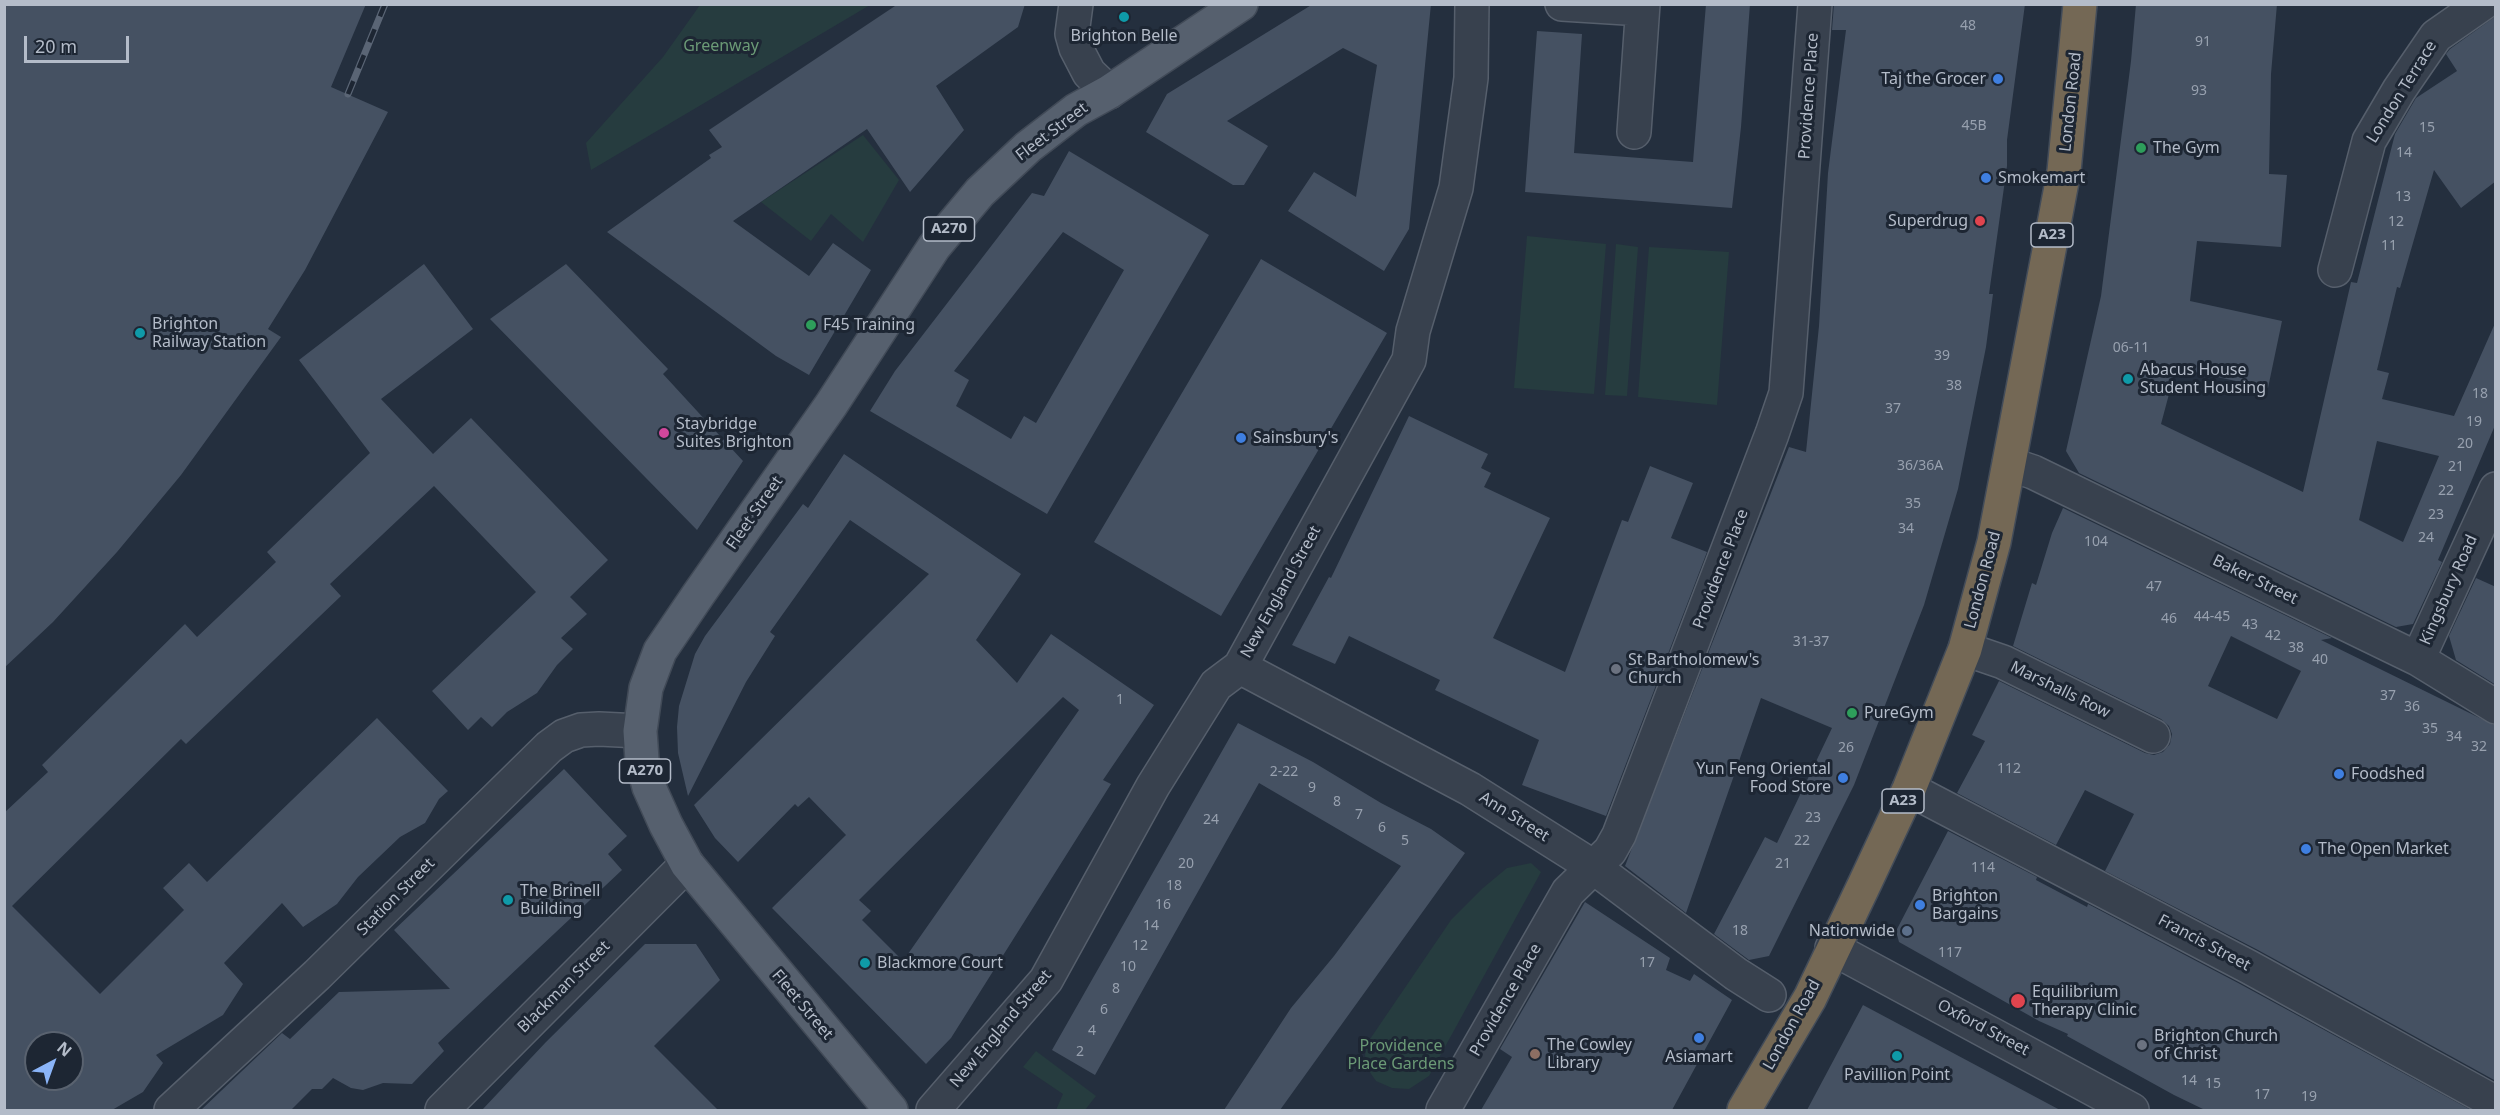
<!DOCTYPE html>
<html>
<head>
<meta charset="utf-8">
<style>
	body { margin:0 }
	#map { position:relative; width:2500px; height:1115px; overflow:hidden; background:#242f3e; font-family:"Noto Sans",sans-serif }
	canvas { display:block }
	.frame { position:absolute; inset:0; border:6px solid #b4bcc9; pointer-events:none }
	.north { position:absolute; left:24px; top:1031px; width:60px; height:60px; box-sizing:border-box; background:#1d2633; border:2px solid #59626f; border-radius:50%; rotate:41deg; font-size:16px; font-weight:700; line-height:24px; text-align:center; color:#b4bcc9 }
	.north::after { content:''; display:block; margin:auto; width:21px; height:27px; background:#8ab4f8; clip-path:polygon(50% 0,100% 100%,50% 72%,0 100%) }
	.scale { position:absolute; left:24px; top:36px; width:105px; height:27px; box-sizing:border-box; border:3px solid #b4bcc9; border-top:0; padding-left:8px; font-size:18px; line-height:21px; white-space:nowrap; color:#b4bcc9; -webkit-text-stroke:4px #1d2633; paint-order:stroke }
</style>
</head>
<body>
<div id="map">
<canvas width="2500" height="1115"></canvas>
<div class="frame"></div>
<div class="north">N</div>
<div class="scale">20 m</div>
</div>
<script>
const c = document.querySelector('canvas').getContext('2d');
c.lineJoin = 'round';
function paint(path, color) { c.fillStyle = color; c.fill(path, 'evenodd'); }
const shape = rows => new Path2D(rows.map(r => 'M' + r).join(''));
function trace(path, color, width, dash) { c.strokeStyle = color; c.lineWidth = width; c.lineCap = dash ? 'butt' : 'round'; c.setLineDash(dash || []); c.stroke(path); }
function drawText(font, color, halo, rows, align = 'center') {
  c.font = font + ' "Noto Sans",sans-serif'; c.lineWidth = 6; c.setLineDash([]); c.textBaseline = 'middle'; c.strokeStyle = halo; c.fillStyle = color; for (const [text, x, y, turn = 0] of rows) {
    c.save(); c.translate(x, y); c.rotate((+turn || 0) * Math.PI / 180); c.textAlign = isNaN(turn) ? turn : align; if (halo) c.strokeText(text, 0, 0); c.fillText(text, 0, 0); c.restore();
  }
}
const green = shape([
	[700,5,870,5,591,170,586,143,663,57],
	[863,135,899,180,863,242,831,214,811,241,761,202],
	[1527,236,1606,244,1594,394,1514,388],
	[1616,244,1638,247,1627,396,1605,395],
	[1649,247,1729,252,1717,405,1638,397],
	[1531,863,1541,872,1429,1076,1409,1089,1392,1088,1376,1081,1367,1068,1365,1055,1368,1042,1451,920,1483,888,1507,868],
	[1036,1051,1096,1096,1085,1110,1056,1110,1063,1094,1023,1067]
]);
const building = shape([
	[4,4,366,4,331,87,388,112,305,270,268,329,281,337,181,475,117,552,53,622,4,668],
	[898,4,1025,4,1018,27,936,86,964,130,910,192,867,129,733,221,809,276,833,243,871,270,809,375,776,356,607,232,711,158,709,155,722,147,709,130],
	[1313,4,1431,4,1409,229,1384,271,1288,211,1314,172,1356,197,1377,65,1343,48,1227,121,1268,146,1244,185,1233,185,1146,132,1167,94],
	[1706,4,1750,4,1741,127,1732,208,1525,192,1537,31,1582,34,1574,153,1693,162],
	[1834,4,2025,4,2007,140,2007,166,1989,294,1993,294,1986,347,1958,489,1924,605,1854,785,1769,956,1749,960,1714,934,1765,837,1777,843,1832,728,1761,698,1686,913,1625,866,1789,447,1806,452,1819,326,1828,173,1846,30,1832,30],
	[2136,4,2277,4,2271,74,2269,174,2287,175,2281,247,2197,241,2190,301,2282,321,2268,388,2176,368,2161,424,2303,492,2351,282,2357,283,2395,134,2416,98,2457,71,2446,54,2450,49,2496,16,2496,181,2461,208,2434,170,2400,288,2397,287,2377,370,2389,373,2382,399,2454,416,2496,321,2496,423,2438,560,2442,562,2413,624,2396,627,2079,473,2066,451,2101,296,2131,61],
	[2377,441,2439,456,2403,542,2359,520],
	[1069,151,1209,235,1047,514,870,411,895,371,1032,193,1044,196],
	[1063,232,1124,270,1036,423,1024,416,1011,439,956,406,969,380,954,371],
	[1261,259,1387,333,1221,616,1094,542],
	[424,264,473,329,381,399,433,454,471,418,608,560,570,597,587,614,561,638,573,649,557,665,537,693,507,712,492,727,481,717,468,730,432,691,536,592,434,486,330,584,341,596,186,744,181,739,12,906,100,994,184,910,163,888,189,863,207,882,377,718,448,791,439,799,425,823,400,837,358,877,337,904,303,927,282,903,224,963,243,984,223,1015,156,1055,163,1063,143,1092,112,1110,4,1110,4,813,48,772,42,765,185,624,197,637,276,562,267,552,370,453,299,360],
	[36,1043,72,1043,72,1079,36,1079],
	[566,264,668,369,663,374,743,461,697,530,490,319],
	[1409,416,1488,454,1481,468,1491,473,1484,487,1550,518,1493,638,1565,672,1622,520,1628,522,1650,466,1693,483,1671,538,1707,552,1606,816,1522,785,1539,740,1435,690,1440,680,1349,636,1335,664,1292,645,1329,577,1331,578],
	[844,454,1021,574,976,640,1017,683,1051,634,1154,705,1103,780,1111,784,951,1038,926,1064,772,908,846,835,809,797,798,807,795,804,738,862,715,838,694,805,929,574,850,520,770,632,775,636,746,682,688,796,678,753,677,727,679,706,695,654,705,636,803,504,808,508],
	[1063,697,1079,710,903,961,862,920,871,911,859,900],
	[2063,508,2332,638,2321,640,2496,726,2496,1081,2258,950,2105,871,2134,814,2085,790,2056,845,1957,793,1985,741,1972,735,1999,681,2145,753,2154,755,2163,752,2170,744,2172,734,2169,726,2161,719,2013,646,2032,583,2036,585,2052,533],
	[2231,636,2301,671,2277,719,2208,686],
	[2476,578,2496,587,2496,685,2456,660,2449,636],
	[1238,723,1313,762,1381,803,1431,829,1465,853,1280,1110,1224,1110,1291,1008,1334,956,1401,866,1259,783,1095,1075,1052,1050],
	[564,769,627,836,608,854,622,870,438,1043,444,1051,412,1084,383,1083,363,1090,351,1088,333,1078,322,1089,312,1089,291,1110,201,1110,282,1033,290,1039,339,992,450,989,394,930],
	[1948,831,2037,877,2036,880,2087,907,2088,904,2240,984,2471,1110,2205,1110,2174,1095,2067,1036,2068,1034,2039,1021,1899,942,1896,931],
	[1585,902,1670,958,1666,970,1690,981,1694,974,1732,1000,1672,1110,1481,1110,1512,1057,1500,1049],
	[645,944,696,944,720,980,654,1046,718,1110,482,1110,546,1042],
	[1863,1005,2060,1110,1807,1110]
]);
const minor = shape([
	[1076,4,1072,34,1076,48,1089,73,1109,92],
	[1562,4,1642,9],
	[1634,132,1643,4],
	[2335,270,2369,141,2399,90,2436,36,2482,4],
	[2009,464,2033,472,2418,659,2496,707],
	[1965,649,2003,662,2153,736],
	[2418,659,2496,489],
	[1240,667,1470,789,1592,866,1736,974,1769,995],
	[1909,789,2249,967,2496,1103],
	[1832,948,2132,1110],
	[171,1110,317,975,549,747,564,736,581,730,599,729,640,731],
	[442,1110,687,864],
	[933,1110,1046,980,1153,786,1216,685,1240,667,1409,360,1413,331,1456,188,1471,78,1472,4],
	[1443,1110,1568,892,1610,851,1619,835,1772,434,1786,393,1815,4]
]);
const major = shape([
	[891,1110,687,864,666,825,649,787,642,760,640,731,646,688,660,651,698,595,831,405,934,247,980,192,1028,147,1076,110,1109,92,1241,4]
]);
const highway = shape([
	[1744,1110,1810,998,1865,883,1909,789,1965,649,1994,542,2064,171,2080,4]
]);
const rail = shape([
	[348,94,385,4]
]);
const markers = [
	[1124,17,6,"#0f9aa8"],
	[1998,79,6,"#3f7fe0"],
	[2141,148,6,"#2e9e5b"],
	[1986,178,6,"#3f7fe0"],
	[1980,221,6,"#e0444e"],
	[811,325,6,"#2e9e5b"],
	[140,333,6,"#0f9aa8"],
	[2128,379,6,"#0f9aa8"],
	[664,433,6,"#d1479c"],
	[1241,438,6,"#3f7fe0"],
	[1616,669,6,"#6b7280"],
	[1852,713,6,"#2e9e5b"],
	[2339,774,6,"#3f7fe0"],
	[1843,778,6,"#3f7fe0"],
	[2306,849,6,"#3f7fe0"],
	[508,900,6,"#0f9aa8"],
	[1920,905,6,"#3f7fe0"],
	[1907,931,6,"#5c6f8a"],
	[865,963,6,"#0f9aa8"],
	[2018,1001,8,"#e0444e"],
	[1699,1038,6,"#3f7fe0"],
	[2142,1045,6,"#6b7280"],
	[1535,1054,6,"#8d6e63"],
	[1897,1056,6,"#0f9aa8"]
];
const numberNames = [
	["48",1968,26],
	["91",2203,42],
	["93",2199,91],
	["45B",1974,126],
	["15",2427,128],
	["14",2404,153],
	["13",2403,197],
	["12",2396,222],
	["11",2389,246],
	["06-11",2131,348],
	["39",1942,356],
	["38",1954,386],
	["18",2480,394],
	["37",1893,409],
	["19",2474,422],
	["20",2465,444],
	["36/36A",1920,466],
	["21",2456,467],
	["22",2446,491],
	["35",1913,504],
	["23",2436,515],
	["34",1906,529],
	["24",2426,538],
	["104",2096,542],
	["47",2154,587],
	["44-45",2212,617],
	["46",2169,619],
	["43",2250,625],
	["42",2273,636],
	["31-37",1811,642],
	["38",2296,648],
	["40",2320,660],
	["37",2388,696],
	["1",1120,700],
	["36",2412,707],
	["35",2430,729],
	["34",2454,737],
	["32",2479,747],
	["26",1846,748],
	["112",2009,769],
	["2-22",1284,772],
	["9",1312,788],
	["8",1337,802],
	["7",1359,815],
	["23",1813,818],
	["24",1211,820],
	["6",1382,828],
	["5",1405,841],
	["22",1802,841],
	["20",1186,864],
	["21",1783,864],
	["114",1983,868],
	["18",1174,886],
	["16",1163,905],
	["14",1151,926],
	["18",1740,931],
	["12",1140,946],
	["117",1950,953],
	["17",1647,963],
	["10",1128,967],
	["8",1116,989],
	["6",1104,1010],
	["4",1092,1031],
	["2",1080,1052],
	["14",2189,1081],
	["15",2213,1084],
	["17",2262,1095],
	["19",2309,1097]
];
const shields = [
	[949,229,51],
	[2052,235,42],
	[645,771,51],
	[1903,801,42]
];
const shieldNames = [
	["A270",949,229],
	["A23",2052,235],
	["A270",645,771],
	["A23",1903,801]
];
const poiNames = [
	["Brighton Belle",1124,36,"center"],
	["Taj the Grocer",1986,79,"right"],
	["The Gym",2153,148],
	["Smokemart",1998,178],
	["Superdrug",1968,221,"right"],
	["Brighton",152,324],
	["Railway Station",152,342],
	["F45 Training",823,325],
	["Abacus House",2140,370],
	["Student Housing",2140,388],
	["Staybridge",676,424],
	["Suites Brighton",676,442],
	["Sainsbury's",1253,438],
	["St Bartholomew's",1628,660],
	["Church",1628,678],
	["PureGym",1864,713],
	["Yun Feng Oriental",1831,769,"right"],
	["Food Store",1831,787,"right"],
	["Foodshed",2351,774],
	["The Open Market",2318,849],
	["The Brinell",520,891],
	["Building",520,909],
	["Brighton",1932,896],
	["Bargains",1932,914],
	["Nationwide",1895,931,"right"],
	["Blackmore Court",877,963],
	["Equilibrium",2032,992],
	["Therapy Clinic",2032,1010],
	["Brighton Church",2154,1036],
	["of Christ",2154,1054],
	["The Cowley",1547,1045],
	["Library",1547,1063],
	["Asiamart",1699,1057,"center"],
	["Pavillion Point",1897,1075,"center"]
];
const parkNames = [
	["Greenway",721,46],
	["Providence",1401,1046],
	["Place Gardens",1401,1064]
];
const streetNames = [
	["London Terrace",2402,92,-58],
	["Providence Place",1809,96,-86],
	["London Road",2071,102,-84],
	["Fleet Street",1052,132,-37],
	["Fleet Street",755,513,-55],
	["Providence Place",1721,569,-69],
	["London Road",1983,580,-75],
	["Baker Street",2255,580,26],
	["Kingsbury Road",2449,590,-66],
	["New England Street",1281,592,-61],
	["Marshalls Row",2060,690,26],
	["Ann Street",1514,817,32],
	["Station Street",396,897,-45],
	["Francis Street",2204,943,28],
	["Blackman Street",564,987,-45],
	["Providence Place",1506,1000,-60],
	["Fleet Street",802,1005,50],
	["London Road",1792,1025,-61],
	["Oxford Street",1983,1028,28],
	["New England Street",1001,1029,-50]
];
paint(green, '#263c3f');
paint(building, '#455162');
trace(minor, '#565f6c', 36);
trace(major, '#414a57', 36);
trace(highway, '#434c59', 36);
trace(minor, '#38414e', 33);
trace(major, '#56606e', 33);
trace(highway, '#746855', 33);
trace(rail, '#5a6575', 7);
trace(rail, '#1d2633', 4.5, [14]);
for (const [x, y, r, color] of markers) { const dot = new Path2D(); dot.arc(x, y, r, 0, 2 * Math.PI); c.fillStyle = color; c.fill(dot); trace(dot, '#1d2633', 2); }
drawText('14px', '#98a1af', null, numberNames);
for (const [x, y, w] of shields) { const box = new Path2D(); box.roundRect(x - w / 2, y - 12, w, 24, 4.5); c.fillStyle = '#1d2633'; c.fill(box); trace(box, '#b4bcc9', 1.5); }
drawText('bold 15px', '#b4bcc9', null, shieldNames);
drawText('16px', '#b4bcc9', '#1d2633', poiNames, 'left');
drawText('16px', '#6b9a76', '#1d2633', parkNames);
drawText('16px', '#b4bcc9', '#1d2633', streetNames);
</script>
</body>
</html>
